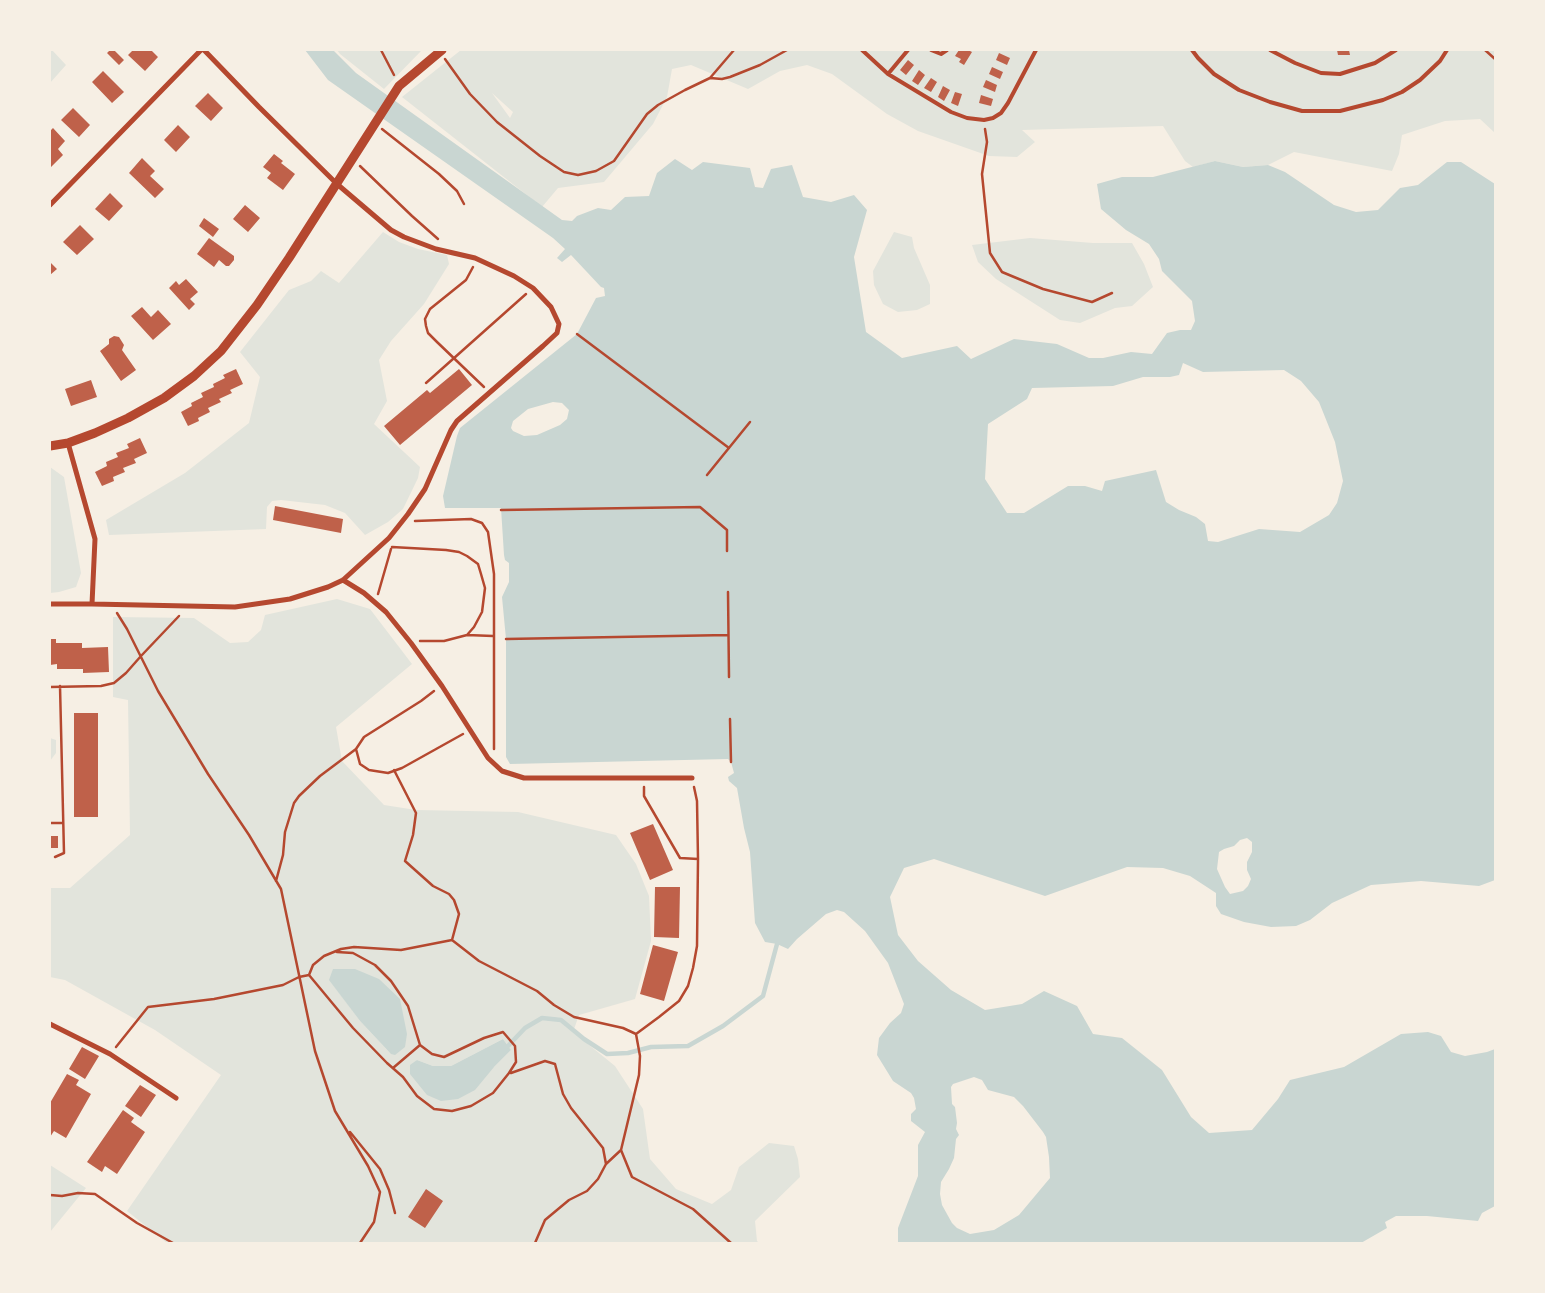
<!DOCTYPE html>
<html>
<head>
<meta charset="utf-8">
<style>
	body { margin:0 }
	#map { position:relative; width:1545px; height:1293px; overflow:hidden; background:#f6efe4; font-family:"Exo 2",sans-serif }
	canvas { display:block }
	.frame { position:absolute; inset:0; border:51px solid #f6efe4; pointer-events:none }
</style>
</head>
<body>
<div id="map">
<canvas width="1545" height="1293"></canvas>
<div class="frame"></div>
</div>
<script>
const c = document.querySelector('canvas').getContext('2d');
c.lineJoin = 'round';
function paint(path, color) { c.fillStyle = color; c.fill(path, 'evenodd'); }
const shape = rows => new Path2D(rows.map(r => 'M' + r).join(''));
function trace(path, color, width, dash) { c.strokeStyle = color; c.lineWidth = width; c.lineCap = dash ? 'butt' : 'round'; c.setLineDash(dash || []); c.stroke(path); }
const green = shape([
	[50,50,52,50,66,65,50,83],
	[337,50,422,50,384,89,340,54],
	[461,50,1495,50,1495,133,1480,119,1445,121,1402,135,1399,154,1392,171,1294,152,1268,165,1243,167,1215,161,1193,167,1185,161,1163,126,1022,130,1035,142,1017,157,989,156,918,131,887,114,832,74,807,65,780,71,748,89,691,65,672,69,667,97,653,124,604,182,558,188,542,207,402,97],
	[492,93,513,112,510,118],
	[383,232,399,242,418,249,447,255,449,264,424,304,391,341,379,360,387,401,374,424,420,467,418,478,403,509,388,522,365,535,345,513,325,505,281,500,272,501,267,507,266,529,109,535,106,520,185,473,249,423,260,377,240,352,289,290,311,281,321,271,339,283],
	[894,232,912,237,914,248,930,285,930,304,917,310,898,312,883,304,874,285,873,271],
	[1030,238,1093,243,1132,243,1144,264,1153,287,1132,306,1115,308,1080,323,1060,320,996,279,978,262,972,245],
	[50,467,64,477,81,573,76,587,59,592,50,593],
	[337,599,370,609,412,664,336,727,342,761,384,805,416,810,518,812,616,835,636,864,649,896,651,941,635,999,579,1015,573,1032,615,1066,643,1109,650,1159,676,1189,712,1204,731,1190,739,1167,769,1143,794,1146,798,1159,800,1177,755,1221,757,1241,759,1243,167,1243,127,1211,221,1075,155,1030,65,980,50,977,50,888,70,888,130,835,128,700,113,697,113,617,194,618,230,643,248,642,261,630,265,615],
	[330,980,391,1054,360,1021],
	[503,1039,511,1050,494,1067,410,1074,417,1060,433,1066,451,1066],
	[50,738,56,740,56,753,50,761],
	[50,1165,86,1188,50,1232]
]);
const water = shape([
	[305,50,333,50,356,73,562,220,572,221,577,216,598,208,611,210,625,197,649,196,657,173,675,159,692,170,703,162,750,168,755,187,763,188,771,169,792,165,803,197,831,202,854,195,867,210,854,257,866,332,902,358,957,346,971,359,1014,339,1057,344,1089,358,1103,358,1131,352,1152,354,1167,333,1180,330,1191,330,1195,321,1192,301,1162,271,1159,259,1149,244,1126,230,1101,209,1097,184,1122,177,1153,177,1215,161,1243,167,1268,165,1285,172,1334,205,1356,212,1378,210,1400,188,1418,185,1447,162,1461,162,1495,184,1495,880,1479,886,1421,881,1371,885,1332,903,1310,920,1296,926,1271,927,1244,922,1221,914,1216,906,1216,893,1190,876,1163,868,1127,867,1045,896,934,859,904,868,890,897,898,935,918,961,951,990,985,1010,1022,1004,1044,991,1077,1006,1093,1034,1122,1038,1162,1070,1191,1117,1209,1133,1252,1130,1278,1099,1290,1080,1344,1067,1401,1034,1428,1032,1441,1036,1451,1052,1465,1056,1487,1052,1495,1049,1495,1206,1482,1213,1478,1221,1427,1216,1396,1216,1385,1222,1387,1228,1361,1243,898,1243,898,1228,918,1176,918,1145,925,1132,911,1121,911,1114,916,1109,914,1098,911,1093,893,1081,877,1055,879,1038,890,1023,901,1013,904,1004,888,963,865,931,844,912,837,910,826,914,797,939,788,949,777,944,765,942,755,923,750,852,744,828,737,788,729,781,728,777,734,773,731,762,728,759,510,764,506,757,506,639,502,597,509,582,509,563,505,560,504,555,501,508,445,508,443,496,457,436,460,428,577,334,596,298,605,296,604,288,601,287,571,255,562,262,557,258,565,249,553,238,328,80],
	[1183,363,1203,372,1284,370,1301,381,1319,402,1335,442,1343,481,1337,503,1329,515,1300,532,1259,529,1218,542,1208,541,1205,524,1196,517,1179,510,1166,502,1156,470,1105,481,1102,491,1085,486,1068,486,1024,513,1007,513,985,479,988,424,1027,399,1032,388,1113,386,1143,377,1170,377,1179,375],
	[553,402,562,403,569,410,567,419,560,425,537,435,524,436,513,431,511,428,513,421,528,409],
	[1247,838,1252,842,1252,852,1247,862,1247,870,1251,879,1248,886,1243,891,1230,894,1225,887,1217,869,1219,852,1224,849,1234,846,1240,840],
	[974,1077,982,1080,988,1090,1014,1097,1023,1106,1043,1132,1046,1137,1049,1157,1050,1178,1019,1215,994,1230,970,1234,957,1228,952,1223,942,1205,940,1194,941,1182,949,1169,954,1158,956,1139,959,1135,956,1129,957,1123,955,1107,952,1104,951,1087,953,1084],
	[333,969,355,969,379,979,400,999,407,1034,405,1047,395,1055,391,1054,360,1021,329,980],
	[503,1039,511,1050,494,1067,475,1090,458,1099,441,1101,427,1095,410,1074,410,1065,417,1060,433,1066,451,1066]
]);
const stream = shape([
	[508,1046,525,1028,542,1018,561,1020,584,1039,607,1054,628,1053,651,1047,688,1046,723,1026,763,996,777,944]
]);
const building = shape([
	[110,50,114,50,124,60,119,65,107,53],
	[133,50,151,50,158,57,145,71,128,55],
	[959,50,968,50,972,52,964,65,959,62,961,59,955,56],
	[1337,50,1349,50,1350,55,1338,55],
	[999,53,1010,58,1007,65,996,60],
	[908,60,914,65,906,75,900,70],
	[992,67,1003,72,1000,79,989,74],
	[919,70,925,75,918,85,912,81],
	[103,71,124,92,112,103,92,82],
	[931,78,937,82,931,92,924,88],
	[986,80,997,85,995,92,983,87],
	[943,86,950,90,944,101,938,97],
	[955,92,962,94,958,106,951,103],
	[208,93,223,108,211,121,195,106],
	[981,95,993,99,991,106,979,103],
	[73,108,90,125,79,137,61,120],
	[178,125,190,137,176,152,164,140],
	[53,128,65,141,58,149,63,155,50,168,50,131],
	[274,154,283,161,281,163,295,174,283,190,267,178,271,173,263,167],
	[142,158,155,171,150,176,164,189,155,198,129,173],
	[110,193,123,206,109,221,95,209],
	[245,205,260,218,248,232,233,219],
	[204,218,219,229,213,237,199,226],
	[80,225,94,239,77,255,63,242],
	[209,238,234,256,234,260,229,266,226,266,219,260,214,267,197,254],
	[50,262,57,269,50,275],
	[186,279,198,292,190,299,195,304,189,310,169,288,176,281,179,285],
	[142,307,151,317,158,310,171,324,153,340,131,316],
	[114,336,119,337,124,345,122,350,136,370,121,381,100,351,109,344,109,339],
	[236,369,243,384,230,390,232,393,219,399,221,402,208,408,210,412,198,418,199,421,188,426,181,412,192,406,191,403,203,397,201,393,214,387,213,384,225,378,223,375],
	[459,369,472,385,400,445,384,426,427,390,430,393],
	[91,380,97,397,71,406,65,389],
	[140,438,147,453,134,459,136,463,123,468,125,472,113,477,114,481,102,486,95,472,107,466,106,462,118,457,116,453,129,448,127,444],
	[275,506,343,519,341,533,273,520],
	[50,639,56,639,56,643,82,643,82,648,108,647,109,672,83,673,83,669,57,669,57,664,50,665],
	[74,713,98,713,98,817,74,817],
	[653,824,673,870,650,880,630,833],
	[50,836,58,836,58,848,50,848],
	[655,887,680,887,679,938,654,937],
	[653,945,678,952,664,1001,640,994],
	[82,1047,99,1056,85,1079,69,1069],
	[67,1074,79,1080,76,1085,91,1094,66,1138,54,1131,50,1137,50,1103],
	[140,1085,156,1095,141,1117,125,1106],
	[123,1110,134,1118,131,1122,145,1132,117,1174,105,1166,102,1172,87,1162],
	[426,1189,443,1201,425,1228,408,1217]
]);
const path = shape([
	[381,50,394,75],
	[1485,50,1495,59],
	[445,59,470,94,497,122,540,156,564,172,578,175,596,171,614,161,647,114,658,105,685,90,710,78,734,50],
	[710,78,722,79,730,77,760,65,787,50],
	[382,129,439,174,457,191,464,204],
	[985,129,987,142,982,174,990,253,1002,272,1043,289,1092,302,1112,293],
	[360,166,412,216,438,239],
	[473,267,466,280,430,309,425,319,426,326,428,333,437,342,484,387],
	[577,334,729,448],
	[426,383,526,294],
	[707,475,750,422],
	[501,510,700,507,727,530,727,551],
	[415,521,471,519,482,523,488,532,494,574,494,749],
	[392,547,446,550,459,552,467,556,478,564,481,574,485,588,482,612,474,627,467,635,444,641,420,641],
	[728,592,729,677],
	[378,594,391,549],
	[117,613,127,629,158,691,208,774,249,835,281,889,315,1051,335,1111,368,1166,380,1192,374,1222,360,1243],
	[467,635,493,636],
	[506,639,728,635],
	[50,687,101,686,114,683,126,673,141,656,179,616],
	[434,691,421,701,364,737,356,749,360,764,369,770,388,773,402,768,463,734],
	[730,719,731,762],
	[394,770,416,813,413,835,405,861,433,886,449,894,454,900,459,914,452,940],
	[644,787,644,796,680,858,698,859],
	[50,823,63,823],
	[55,857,64,853,60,686],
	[276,881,283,855,285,832,294,803,299,796,320,776,356,749],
	[309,975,313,965,324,956,341,949,354,947,401,950,452,940,479,961,537,991,554,1005,574,1017,623,1028,636,1034,640,1056,639,1075,621,1150,632,1177,693,1209,731,1243],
	[309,975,353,1028,387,1063,403,1077,417,1096,434,1109,452,1111,471,1106,493,1093,509,1073,516,1062,515,1046,503,1032,484,1038,444,1057,432,1054,420,1045,408,1006,391,981,375,965,353,953,337,952],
	[636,1034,659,1017,679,1001,688,986,693,968,697,946,698,859,697,801,694,787],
	[116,1047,148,1007,214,999,283,985,299,977,309,975],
	[393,1068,420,1045],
	[511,1073,545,1061,555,1064,563,1094,571,1108,603,1148,606,1164],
	[350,1132,380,1169,389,1190,395,1213],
	[50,1195,62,1196,78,1193,95,1194,137,1223,173,1243],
	[535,1243,545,1220,569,1200,587,1191,598,1179,606,1164,621,1150]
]);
const service = shape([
	[862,50,888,74,951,112,967,118,984,120,993,118,1001,113,1008,103,1036,50],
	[931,50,941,54,947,50],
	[1192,50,1198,58,1214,74,1239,90,1270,102,1302,111,1340,111,1383,100,1402,92,1420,80,1440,61,1447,50],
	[1270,50,1295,63,1321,73,1340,74,1375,63,1396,50],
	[888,74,908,50]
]);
const minor = shape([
	[50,205,201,50],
	[343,580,364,593,386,612,411,643,442,686,488,758,502,771,524,778,692,778],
	[50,604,92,604,95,539,68,443],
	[92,604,235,607,290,599,328,587,343,580,389,538,408,514,425,489,451,430,457,421,543,346,557,333,559,324,551,307,533,288,514,276,475,258,436,249,404,237,391,230,337,184,259,107,204,50],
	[50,1024,110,1054,176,1098]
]);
const tertiary = shape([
	[50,446,68,443,95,433,128,418,164,398,194,376,221,351,257,305,289,258,399,86,442,50]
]);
paint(green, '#e2e4dc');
paint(water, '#c9d6d2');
trace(stream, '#c9d6d2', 4.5);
paint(building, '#bf614a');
trace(path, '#b5482f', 2.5);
trace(service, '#b5482f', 4);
trace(minor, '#b5482f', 5);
trace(tertiary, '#b5482f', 9);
</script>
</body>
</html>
